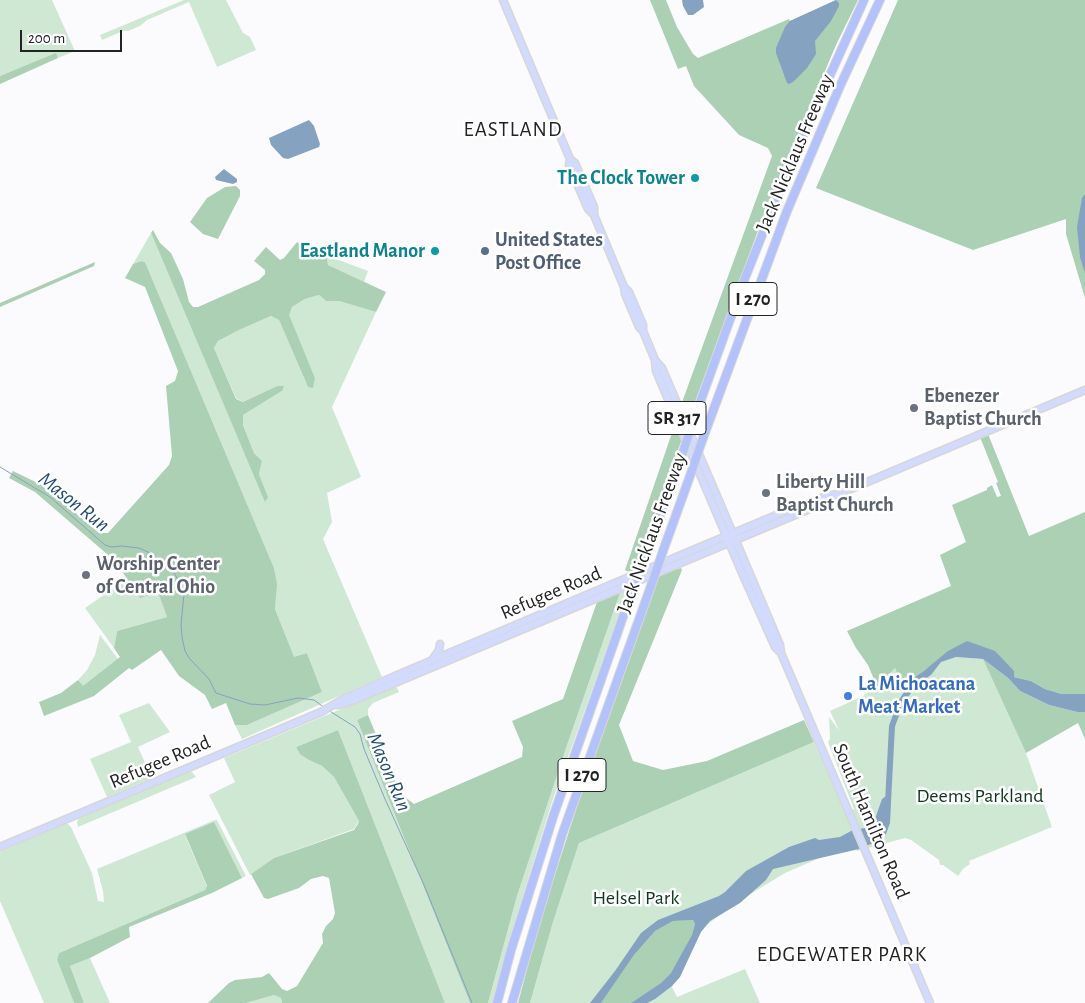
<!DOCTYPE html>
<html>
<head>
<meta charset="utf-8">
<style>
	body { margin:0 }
	#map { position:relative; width:1085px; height:1003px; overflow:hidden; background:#fbfbfe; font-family:"Alegreya Sans",sans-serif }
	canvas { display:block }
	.scale { position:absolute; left:20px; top:30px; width:102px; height:22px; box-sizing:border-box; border:2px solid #222323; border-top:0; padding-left:6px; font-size:15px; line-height:18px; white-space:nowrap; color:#222323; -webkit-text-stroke:4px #fff; paint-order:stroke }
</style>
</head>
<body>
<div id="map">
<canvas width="1085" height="1003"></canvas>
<div class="scale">200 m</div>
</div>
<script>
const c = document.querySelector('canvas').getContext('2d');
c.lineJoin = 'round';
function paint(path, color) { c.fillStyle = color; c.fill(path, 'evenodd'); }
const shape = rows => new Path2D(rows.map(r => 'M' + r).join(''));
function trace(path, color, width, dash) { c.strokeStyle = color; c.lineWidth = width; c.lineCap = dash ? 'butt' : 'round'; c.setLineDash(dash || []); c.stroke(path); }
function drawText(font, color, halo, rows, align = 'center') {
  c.font = font + ' "Alegreya Sans",sans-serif'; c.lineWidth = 5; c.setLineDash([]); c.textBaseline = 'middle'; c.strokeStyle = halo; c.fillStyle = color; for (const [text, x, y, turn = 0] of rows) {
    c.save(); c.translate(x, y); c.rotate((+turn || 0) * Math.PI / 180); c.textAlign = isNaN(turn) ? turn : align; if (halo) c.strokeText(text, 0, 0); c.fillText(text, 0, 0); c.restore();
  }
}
const green = shape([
	[0,0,52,0,75,51,58,58,56,54,0,76],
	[184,0,226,0,243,33,250,37,256,50,217,67,189,2,147,20,140,26,128,31,123,31,102,40,100,35],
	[151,233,241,445,268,497,259,474,262,461,254,453,243,425,243,415,282,391,277,386,243,402,236,398,214,348,218,341,239,330,271,316,279,320,308,387,315,378,288,315,292,307,305,299,319,295,326,301,339,301,376,312,332,407,361,477,327,493,332,522,323,539,382,677,242,739,235,725,247,725,322,692,307,653,294,658,275,609,276,584,274,568,145,262,141,261,133,264],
	[297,242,307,248,368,271,364,282,328,265,327,258,305,250],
	[127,579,137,595,158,591,167,617,117,631,114,648,85,608],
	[628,589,552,802,507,947,492,1003,488,1003,517,896,566,748,620,593],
	[100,635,118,659,83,687,78,680,87,670,95,655],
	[956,657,983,659,1026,753,1052,827,969,861,970,864,963,869,958,876,943,865,940,865,939,860,911,840,905,838,857,851,855,846,822,857,785,873,734,904,699,931,672,987,677,997,745,969,760,1003,530,1003,553,922,579,843,814,742,845,813,846,812,854,809,828,742,830,739,829,717,839,730,830,711,863,696,877,686,879,688,895,668,907,698,916,685,931,675,940,661],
	[396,686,399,692,373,703,368,709,368,715,357,720,470,1003,445,1003,338,730,296,747,309,760,322,766,334,777,359,821,354,829,274,858,250,875,209,795,235,782,224,758],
	[149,703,170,732,138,747,152,778,107,797,90,759,131,742,119,715],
	[188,772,192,772,196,777,78,827,77,822,79,818],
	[215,820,217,820,246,876,242,878,214,823,185,835,207,887,205,890,59,953,57,960,74,1003,44,1003,0,901,0,852,65,824,68,824,71,827,92,873,98,901,104,902,103,891,97,869],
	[90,958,110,1003,84,1003,70,966],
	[274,995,281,998,282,1003,246,1003]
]);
const forest = shape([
	[650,0,666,0,677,27,693,54,698,58,789,19,790,21,836,0,858,0,836,45,764,214,688,421,681,405,772,156,768,148,739,135,694,86,686,66,678,69],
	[898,0,1085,0,1085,298,1066,234,1066,219,973,250,816,188],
	[56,53,58,58,0,84,0,76],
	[236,186,240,190,240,196,218,239,203,234,190,222,207,198,225,187],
	[153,230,160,243,171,253,183,279,189,302,193,307,198,307,259,280,265,274,265,270,254,261,266,247,280,260,284,258,297,242,305,250,327,258,328,265,386,292,376,312,339,301,326,301,319,295,305,299,292,307,289,315,315,378,313,388,308,387,279,320,271,316,239,330,218,341,214,348,236,399,243,402,277,386,284,386,282,391,243,415,243,425,254,453,262,461,259,474,268,497,265,502,151,233],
	[141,261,145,262,274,568,277,584,275,609,294,657,307,653,322,692,247,725,235,725,226,703,212,709,205,695,179,676,161,650,132,670,129,668,94,696,44,716,39,702,61,693,78,680,83,686,120,657,114,648,117,631,167,617,158,592,140,598,115,561,35,492,9,478,13,471,44,486,99,533,108,533,169,465,172,456,166,386,175,381,178,371,145,287,125,278,133,264],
	[95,262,94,266,0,307,0,303],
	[675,424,682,439,633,574,625,570],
	[988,434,1029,536,1085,512,1085,694,1062,694,1045,689,1031,681,1014,677,967,641,912,679,904,691,895,668,880,685,878,689,868,665,856,648,847,631,951,586,940,555,966,542,952,505,987,490,987,488,992,485,997,497,1001,496,996,483,998,482,980,437],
	[681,568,682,570,619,725,633,761,663,770,707,761,804,720,814,742,579,843,553,922,530,1003,518,1003,540,921,584,785,659,574],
	[620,593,566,748,517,896,488,1003,470,1003,357,720,368,715,400,793,414,804,522,757,523,747,512,721,563,699,597,602],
	[983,659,1008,678,1020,691,1049,705,1077,712,1085,712,1085,739,1078,723,1026,753],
	[338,730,445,1003,282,1003,281,998,274,995,246,1003,208,1003,229,983,235,980,262,977,269,973,282,989,287,991,297,986,323,943,322,934,326,926,333,919,335,913,329,878,323,876,311,879,299,888,268,899,264,898,251,874,274,858,354,830,358,824,359,821,334,777,322,766,309,760,300,754,296,747],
	[214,822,242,878,212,893,129,927,130,937,90,958,70,966,84,1003,74,1003,57,960,59,953,205,890,207,886,185,834],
	[693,920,695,924,692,935,681,957,671,973,661,983,631,1003,601,1003,634,955,655,931,673,921]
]);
const water = shape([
	[682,0,703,0,704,7,693,15,688,15,683,6],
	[836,0,839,3,839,6,831,21,815,41,816,54,807,68,793,82,789,84,787,83,776,53,776,48,785,27,790,21],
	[309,120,314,126,320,144,319,147,288,159,283,158,271,145,269,138],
	[224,169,237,179,237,182,233,184,216,180,215,177],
	[1085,194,1085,273,1080,257,1077,227,1082,198],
	[967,641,995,651,1014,671,1014,677,1031,681,1045,689,1062,694,1085,694,1085,712,1077,712,1049,705,1020,691,1008,678,983,659,956,657,941,662,931,675,916,685,907,698,904,691,912,679,925,670,948,651],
	[889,794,891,804,890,823,886,834,878,841,859,849,773,869,766,880,740,903,710,921,701,932,680,977,672,986,655,999,647,1003,631,1003,661,983,671,973,692,935,695,924,693,920,673,921,655,931,634,955,601,1003,590,1003,615,971,641,933,658,920,719,896,725,892,746,871,789,847,815,838,819,840,840,837,851,831,869,827,874,822,882,799]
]);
const stream = shape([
	[0,467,50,497,105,545,111,547,122,546,139,548,152,554,175,574,184,594,181,625,182,637,185,651,189,658,209,679,216,693,250,704,265,705,298,698,314,700,325,708],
	[328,710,355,727,360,734,364,749,385,799,424,885,472,1003]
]);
const river = shape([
	[888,802,892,726,901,702,910,689]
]);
const primary = shape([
	[503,0,570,159,569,165,588,209,594,215,624,287,629,292,643,325,643,331],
	[570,159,575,163,594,207,594,215],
	[624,287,625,294,639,327,643,331,655,360,662,368,717,496,780,645,781,653,930,1003],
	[655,361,656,371,742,573,775,647,781,653],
	[432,660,439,650,440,644],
	[337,705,347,703,826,502,846,491,1085,390],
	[0,847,321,712,345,698,397,675,705,545,791,509,824,497,840,493]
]);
const motorway = shape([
	[694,419,745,278,793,157,864,0],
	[703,438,787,211,840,86,880,0],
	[663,551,690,476],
	[643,561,682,455],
	[497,1003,511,950,554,814,631,594],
	[512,1003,562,835,651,586]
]);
const motorwayBridge = shape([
	[682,455,694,419],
	[690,476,703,438],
	[651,586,663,551],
	[631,594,643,561]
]);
const markers = [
	[695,178,5,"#0f9aa8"],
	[435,251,5,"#0f9aa8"],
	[485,251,5,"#5c6f8a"],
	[914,408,5,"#6b7280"],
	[766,493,5,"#6b7280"],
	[86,575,5,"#6b7280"],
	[848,696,5,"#3f7fe0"]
];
const shields = [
	[753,299,48],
	[677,418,58],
	[582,775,48]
];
const shieldNames = [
	["I 270",753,299],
	["SR 317",677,418],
	["I 270",582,775]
];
const streetNames = [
	["Jack Nicklaus Freeway",795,153,-67],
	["Jack Nicklaus Freeway",652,533,-70],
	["Refugee Road",551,593,-23],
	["Refugee Road",160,762,-23],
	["South Hamilton Road",871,821,67]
];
const cultureNames = [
	["The Clock Tower",685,178],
	["Eastland Manor",425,251]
];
const serviceNames = [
	["United States",495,240],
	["Post Office",495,263]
];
const worshipNames = [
	["Ebenezer",924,396],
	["Baptist Church",924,419],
	["Liberty Hill",776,482],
	["Baptist Church",776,505],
	["Worship Center",96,564],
	["of Central Ohio",96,587]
];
const shopNames = [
	["La Michoacana",858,684],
	["Meat Market",858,707]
];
const parkNames = [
	["Deems Parkland",980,796],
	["Helsel Park",636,898]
];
const neighbourhoodNames = [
	["EASTLAND",513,130],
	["EDGEWATER PARK",842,955]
];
const waterNames = [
	["Mason Run",74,502,38],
	["Mason Run",389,772,67]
];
paint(green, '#cfe8d4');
paint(forest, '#abd0b3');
paint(water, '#86a2c1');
trace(stream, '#86a2c1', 1);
trace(river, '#86a2c1', 6);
trace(primary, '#d7d7d7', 9);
trace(motorway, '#d7d7d7', 10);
trace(primary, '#d2dafd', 6);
trace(motorway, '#b4c2fc', 8);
trace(motorwayBridge, '#d7d7d7', 10, []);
trace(motorwayBridge, '#b4c2fc', 8);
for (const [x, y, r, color] of markers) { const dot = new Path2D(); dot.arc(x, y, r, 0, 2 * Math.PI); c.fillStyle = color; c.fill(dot); trace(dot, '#fff', 2); }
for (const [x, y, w] of shields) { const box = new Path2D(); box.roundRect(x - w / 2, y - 16.5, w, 33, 4); c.fillStyle = '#fff'; c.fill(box); trace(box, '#222323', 1); }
drawText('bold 19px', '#222323', null, shieldNames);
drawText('20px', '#222323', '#fff', streetNames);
drawText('bold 20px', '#0d838f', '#fff', cultureNames, 'right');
drawText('bold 20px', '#4e5e75', '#fff', serviceNames, 'left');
drawText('bold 20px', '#5b616d', '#fff', worshipNames, 'left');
drawText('bold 20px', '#366cbe', '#fff', shopNames, 'left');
drawText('20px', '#0c381c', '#fff', parkNames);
c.letterSpacing = '1px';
drawText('21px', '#222323', '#fff', neighbourhoodNames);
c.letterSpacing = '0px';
drawText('italic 21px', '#214a75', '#fff', waterNames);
</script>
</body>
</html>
